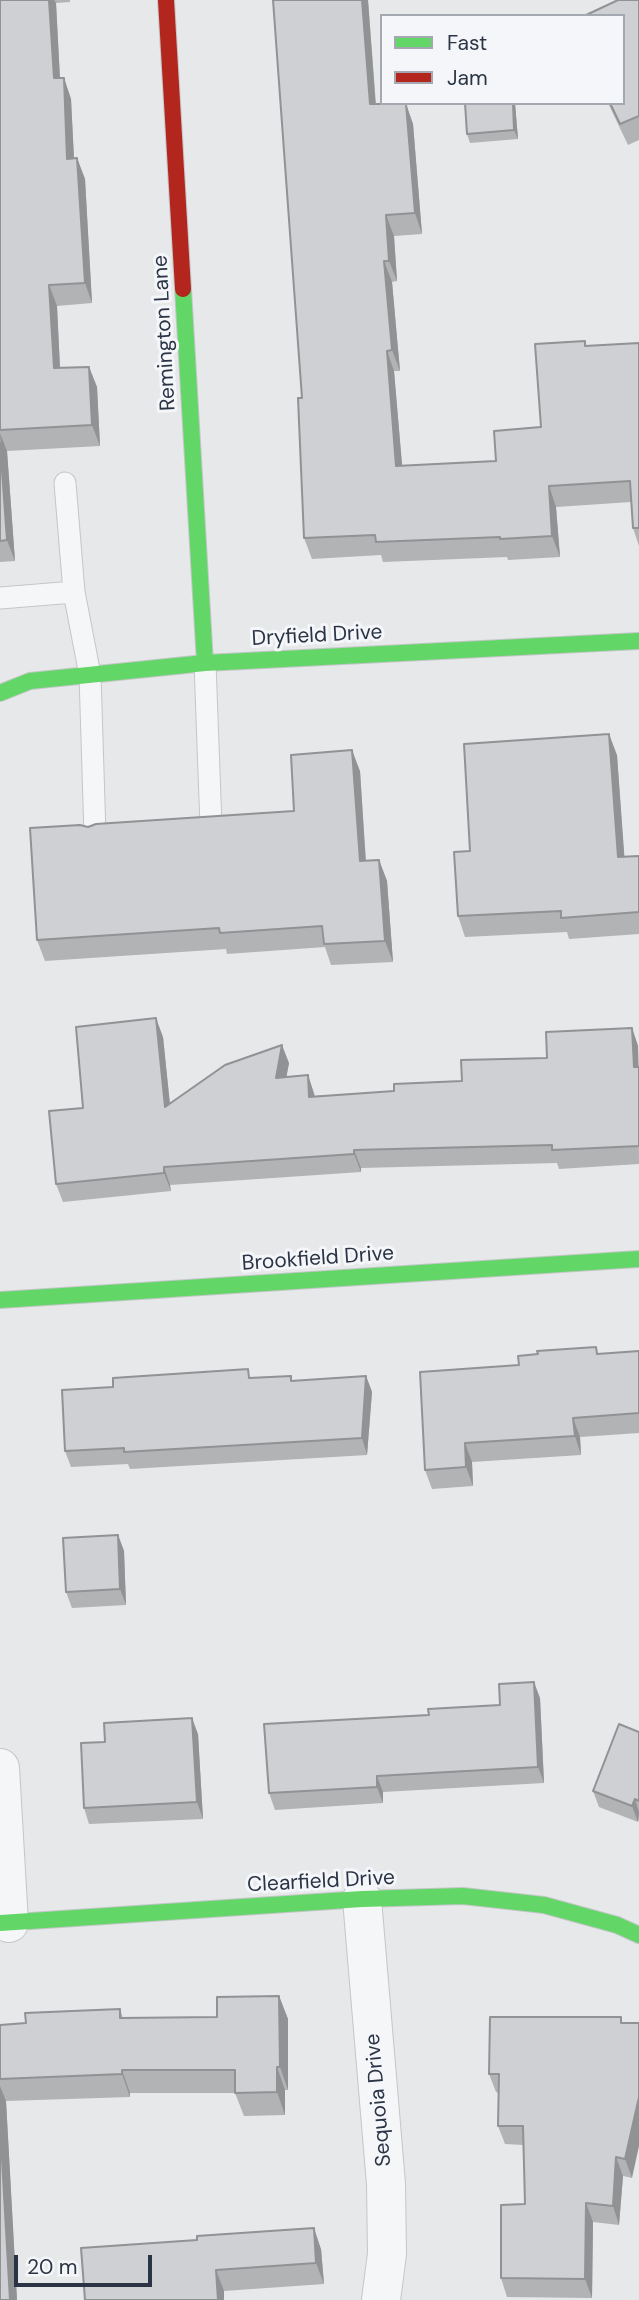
<!DOCTYPE html>
<html>
<head>
<meta charset="utf-8">
<style>
	body { margin:0 }
	#map { position:relative; width:639px; height:2300px; overflow:hidden; background:#e6e8ea; font-family:"DM Sans",sans-serif }
	canvas { display:block }
	.legend { position:absolute; left:380px; top:14px; width:245px; height:91px; box-sizing:border-box; background:#f4f6f9; border:2px solid #a4a8b1; margin:0; padding:9px 12px; list-style:none; font-size:21px; color:#2b3445 }
	.legend li { display:flex; align-items:center; gap:14px; height:35px }
	.legend b { width:35px; border:2px solid #a4a8b1 }
	.scale { position:absolute; left:14px; top:2255px; width:138px; height:32px; box-sizing:border-box; border:4px solid #2b3445; border-top:0; padding-left:9px; font-size:21px; line-height:24px; white-space:nowrap; color:#2b3445; -webkit-text-stroke:5px #f4f6f9; paint-order:stroke }
</style>
</head>
<body>
<div id="map">
<canvas width="639" height="2300"></canvas>
<ul class="legend">
<li><b style="height:9px;background:#63d668"></b>Fast</li>
<li><b style="height:9px;background:#b3261e"></b>Jam</li>
</ul>
<div class="scale">20 m</div>
</div>
<script>
const c = document.querySelector('canvas').getContext('2d');
c.lineJoin = 'round';
const shape = rows => new Path2D(rows.map(r => 'M' + r).join(''));
function trace(path, color, width, dash) { c.strokeStyle = color; c.lineWidth = width; c.lineCap = dash ? 'butt' : 'round'; c.setLineDash(dash || []); c.stroke(path); }
function paint(path, color) { c.fillStyle = color; c.fill(path, 'evenodd'); }
function drawText(font, color, halo, rows, align = 'center') {
  c.font = font + ' "DM Sans",sans-serif'; c.lineWidth = 6; c.setLineDash([]); c.textBaseline = 'middle'; c.strokeStyle = halo; c.fillStyle = color; for (const [text, x, y, turn = 0] of rows) {
    c.save(); c.translate(x, y); c.rotate((+turn || 0) * Math.PI / 180); c.textAlign = isNaN(turn) ? turn : align; if (halo) c.strokeText(text, 0, 0); c.fillText(text, 0, 0); c.restore();
  }
}
const lane = shape([
	[74,592,90,675,95,835],
	[0,598,74,592,65,483],
	[205,663,211,826]
]);
const street = shape([
	[0,1768,9,1923],
	[362,1899,386,2184,387,2254,381,2300]
]);
const fast = shape([
	[183,289,205,663],
	[0,693,30,681,205,663,639,641],
	[0,1300,639,1259],
	[0,1923,362,1899,463,1896,544,1905,617,1925,639,1935]
]);
const jam = shape([
	[166,0,183,289]
]);
const wall = shape([
	[0,0,70,0,70,2,56,3,60,78,64,78,71,99,74,158,77,158,85,179,92,303,57,306,60,368,89,367,97,387,100,446,7,451,15,561,0,562],
	[273,0,368,0,376,104,406,104,413,124,422,234,394,236,397,281,392,282,400,371,394,371,402,466,496,461,541,427,587,346,639,343,639,546,633,528,631,502,556,507,560,557,508,560,507,557,383,562,381,555,312,559,304,538,302,398],
	[639,0,639,140,628,145,608,103,623,103],
	[465,103,515,103,518,139,470,143,467,134],
	[617,755,624,857,639,856,639,934,569,939,567,932,465,937,458,916,470,851],
	[360,771,366,861,379,860,387,881,393,962,331,965,325,947,227,954,226,949,45,961,37,940,88,827,294,811],
	[632,1028,638,1046,639,1164,559,1169,557,1163,361,1168,361,1172,170,1185,171,1191,63,1202,56,1184,83,1108,163,1037,170,1104,289,1063,286,1077,308,1075,315,1096,394,1091,462,1081,547,1058],
	[639,1351,639,1433,580,1437,581,1455,472,1462,473,1486,432,1489,425,1470,519,1365,538,1354,599,1354],
	[291,1376,292,1381,366,1376,372,1392,367,1455,130,1469,128,1464,71,1467,65,1451,251,1378],
	[118,1535,124,1551,126,1605,72,1608,66,1592],
	[540,1698,544,1783,383,1792,383,1803,275,1810,269,1793,429,1715,500,1705],
	[639,1732,639,1819,638,1822,599,1807,593,1791],
	[198,1734,203,1819,89,1824,84,1808],
	[279,1996,288,2019,288,2090,285,2090,285,2115,244,2116,235,2093,130,2093,130,2097,6,2101,17,2300,0,2300,0,2025,26,2023,120,2009,123,2018,217,2017],
	[621,2017,632,2178,623,2176,619,2225,593,2222,592,2298,507,2297,501,2278,525,2204,524,2145,505,2144,498,2126,499,2093,496,2092,489,2074],
	[81,2248,321,2249,324,2284,224,2291]
]);
const shadedWall = shape([
	[49,0,54,0,56,3,61,99,54,78],
	[362,0,368,0,377,124,370,104],
	[64,78,71,99,75,180,67,159],
	[513,103,515,103,518,139,514,130],
	[406,104,413,124,422,234,415,213],
	[77,158,85,179,92,303,85,283],
	[386,215,394,236,397,281,389,261],
	[384,261,392,282,400,371,392,350],
	[49,285,57,306,61,389,54,368],
	[387,351,394,371,404,487,396,466],
	[89,367,97,387,100,446,92,425],
	[0,433,7,451,15,561,7,540],
	[549,486,556,507,560,557,552,536],
	[609,734,617,755,626,878,618,857],
	[352,750,360,771,367,882,360,861],
	[379,860,387,881,393,962,385,941],
	[156,1018,163,1037,172,1125,165,1107],
	[632,1028,638,1046,639,1082,634,1067],
	[282,1045,289,1063,283,1096,276,1078],
	[308,1075,314,1094,316,1115,309,1097],
	[354,1150,361,1168,361,1172,354,1154],
	[164,1167,170,1185,171,1191,164,1173],
	[366,1376,372,1392,367,1455,362,1438],
	[573,1418,580,1437,581,1455,575,1436],
	[465,1443,472,1462,473,1486,466,1467],
	[118,1535,124,1551,126,1605,120,1589],
	[534,1682,540,1698,544,1783,538,1767],
	[192,1718,198,1734,203,1819,197,1802],
	[377,1776,383,1792,383,1803,377,1787],
	[635,1799,639,1812,638,1822,632,1806],
	[279,1996,288,2019,288,2090,280,2067],
	[277,2067,285,2090,285,2115,277,2092],
	[122,2070,130,2093,130,2097,122,2074],
	[0,2086,6,2101,17,2300,10,2300,0,2124],
	[639,2097,639,2146,632,2178,625,2159],
	[616,2157,623,2176,619,2225,613,2206],
	[586,2203,593,2222,592,2298,585,2279],
	[314,2228,321,2249,324,2284,316,2263],
	[216,2270,224,2291,224,2300,218,2300]
]);
const building = shape([
	[0,0,49,0,54,78,64,78,67,159,77,158,85,283,49,285,54,368,89,367,92,425,0,430,0,0],
	[273,0,362,0,370,104,406,104,415,213,386,215,389,261,384,261,392,350,387,351,396,466,496,461,494,431,541,427,535,344,585,341,585,346,639,343,639,528,633,528,630,481,549,486,552,536,500,539,500,537,376,542,375,535,304,538,298,398,302,398,273,0],
	[618,0,639,0,639,116,620,124,610,103,623,103,623,16,584,16,618,0],
	[465,103,513,103,514,130,467,134,465,103],
	[0,443,7,540,0,541,0,443],
	[609,734,618,857,639,856,639,912,561,918,561,911,458,916,454,852,470,851,464,744,609,734],
	[352,750,360,861,379,860,385,941,324,944,322,926,220,933,219,928,37,940,30,828,80,825,88,827,96,824,294,811,291,755,352,750],
	[156,1018,165,1107,225,1065,282,1045,276,1078,308,1075,309,1097,394,1091,394,1084,462,1081,461,1060,547,1058,546,1032,632,1028,634,1067,639,1067,639,1146,552,1150,552,1145,354,1150,354,1154,164,1167,164,1173,56,1184,49,1111,83,1108,76,1027,156,1018],
	[596,1347,597,1354,639,1351,639,1413,573,1418,575,1436,465,1443,466,1467,425,1470,420,1372,519,1365,518,1356,538,1354,537,1351,596,1347],
	[248,1369,249,1378,291,1376,291,1381,366,1376,362,1438,124,1452,124,1448,65,1451,62,1390,113,1387,113,1378,248,1369],
	[118,1535,120,1589,66,1592,63,1538,118,1535],
	[534,1682,538,1767,377,1776,377,1787,269,1793,264,1724,429,1715,428,1709,500,1705,499,1684,534,1682],
	[192,1718,197,1802,84,1808,81,1743,105,1742,104,1723,192,1718],
	[619,1724,639,1732,639,1801,635,1799,632,1806,593,1791,619,1724],
	[279,1996,280,2067,277,2067,277,2092,235,2093,235,2070,122,2070,122,2074,0,2079,0,2025,26,2023,25,2013,120,2009,120,2018,217,2017,217,1997,279,1996],
	[490,2017,621,2017,621,2023,639,2023,639,2097,625,2159,616,2157,613,2206,586,2203,585,2279,501,2278,501,2205,525,2204,523,2126,498,2126,499,2074,489,2074,490,2017],
	[0,2124,10,2300,0,2300,0,2124],
	[314,2228,316,2263,216,2270,218,2300,85,2300,81,2248,197,2240,197,2236,314,2228]
]);
const streetNames = [
	["Remington Lane",165,333,-93],
	["Dryfield Drive",317,636,-3],
	["Brookfield Drive",318,1259,-4],
	["Clearfield Drive",321,1882,-3],
	["Sequoia Drive",379,2100,-95]
];
trace(lane, '#c4c6c8', 23);
trace(street, '#c4c6c8', 40);
trace(fast, '#c4c6c8', 18);
trace(jam, '#c4c6c8', 18);
trace(lane, '#f5f6f7', 21);
trace(street, '#f5f6f7', 38);
trace(fast, '#63d668', 16);
trace(jam, '#b3261e', 16);
paint(wall, '#b1b3b5');
paint(shadedWall, '#909294');
paint(building, '#ced0d3');
trace(building, '#909294', 2);
drawText('21px', '#2b3445', '#f4f6f9', streetNames);
</script>
</body>
</html>
